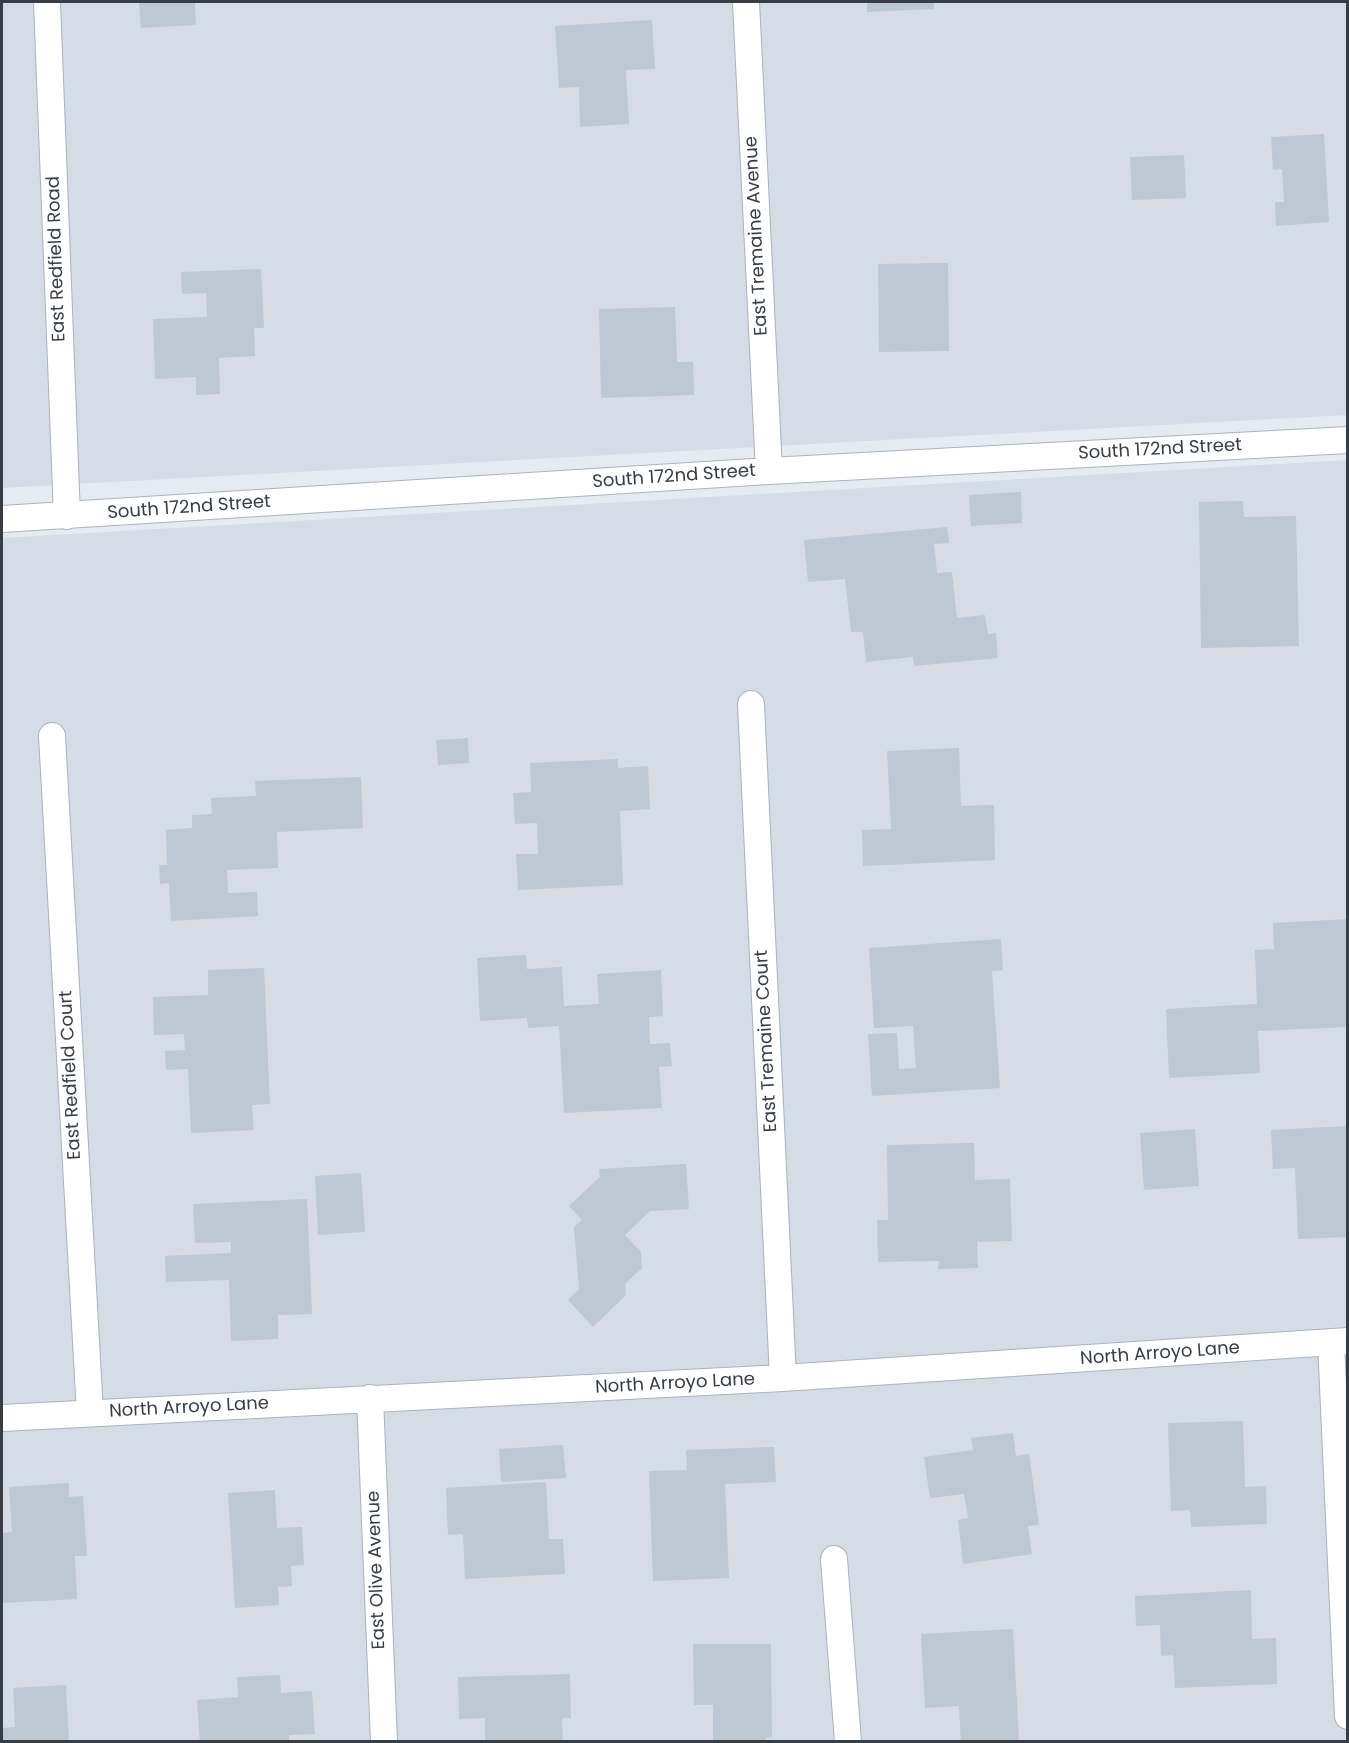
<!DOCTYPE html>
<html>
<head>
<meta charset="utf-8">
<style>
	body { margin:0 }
	#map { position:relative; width:1349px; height:1743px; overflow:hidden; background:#e6ebf2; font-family:Poppins,sans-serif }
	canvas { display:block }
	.frame { position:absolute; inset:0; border:3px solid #363d44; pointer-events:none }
</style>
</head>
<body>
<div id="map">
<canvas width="1349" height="1743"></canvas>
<div class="frame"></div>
</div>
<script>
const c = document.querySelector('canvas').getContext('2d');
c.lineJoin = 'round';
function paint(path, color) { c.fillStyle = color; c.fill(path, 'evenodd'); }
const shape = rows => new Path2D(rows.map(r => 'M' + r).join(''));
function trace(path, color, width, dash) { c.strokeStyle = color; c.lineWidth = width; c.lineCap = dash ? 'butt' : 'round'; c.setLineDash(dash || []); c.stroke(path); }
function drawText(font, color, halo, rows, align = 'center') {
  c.font = font + ' Poppins,sans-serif'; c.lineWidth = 4.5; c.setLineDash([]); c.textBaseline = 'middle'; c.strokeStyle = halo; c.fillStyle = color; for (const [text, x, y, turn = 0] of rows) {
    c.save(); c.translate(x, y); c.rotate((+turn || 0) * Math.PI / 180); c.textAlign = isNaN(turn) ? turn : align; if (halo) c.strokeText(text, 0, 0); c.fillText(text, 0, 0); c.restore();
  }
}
const residential = shape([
	[2,2,1347,2,1347,415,2,488],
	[1347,460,1347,1741,2,1741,2,538]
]);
const building = shape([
	[139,2,195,2,196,25,141,28],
	[867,2,934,2,934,9,867,12],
	[652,20,655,69,626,70,629,124,580,127,579,87,559,88,555,26],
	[1324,134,1329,222,1276,226,1275,202,1284,202,1282,169,1273,170,1271,137],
	[1184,155,1186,198,1132,200,1130,157],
	[948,263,949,351,879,352,878,264],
	[261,269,264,328,254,328,255,356,219,358,220,394,196,395,196,377,155,379,153,319,207,317,206,293,182,294,181,272],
	[675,307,677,362,693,362,694,395,601,398,599,309],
	[1021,492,1022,523,971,526,969,495],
	[1243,501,1244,517,1296,516,1299,646,1201,648,1199,502],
	[947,527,949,543,934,544,937,573,952,572,957,618,985,615,988,634,996,633,998,658,914,666,913,657,866,662,863,632,851,632,845,579,808,582,804,540],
	[468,738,469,763,438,765,436,740],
	[959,748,961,806,994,805,995,860,863,866,862,830,891,829,887,751],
	[618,759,618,768,648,766,650,809,620,811,623,885,518,890,516,854,538,854,537,823,515,824,513,793,531,792,530,763],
	[361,777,363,828,277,832,278,868,227,870,228,893,257,892,258,916,171,921,169,883,160,884,159,865,167,865,166,830,192,828,192,815,212,814,211,798,256,796,255,781],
	[1348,919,1348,1027,1258,1031,1260,1073,1169,1078,1166,1009,1257,1004,1255,950,1274,949,1273,923],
	[1001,939,1003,970,992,971,1000,1088,872,1096,868,1034,897,1033,899,1069,916,1068,913,1026,874,1028,869,948],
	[526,955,527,969,562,967,564,1006,599,1004,597,974,661,970,663,1016,649,1017,650,1044,670,1043,672,1066,659,1067,662,1108,564,1113,559,1026,528,1028,527,1018,480,1021,477,958],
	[264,968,270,1104,252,1105,254,1130,191,1133,188,1069,166,1070,165,1051,185,1050,184,1034,154,1035,153,997,208,995,208,970],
	[1348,1126,1348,1237,1298,1239,1295,1168,1273,1169,1271,1130],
	[1195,1129,1199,1186,1144,1190,1140,1133],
	[974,1143,975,1180,1010,1179,1012,1241,977,1242,978,1268,938,1269,939,1261,878,1262,877,1220,888,1220,887,1145],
	[686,1164,689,1209,650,1211,625,1235,641,1252,642,1268,625,1284,626,1295,593,1327,568,1300,579,1289,574,1227,582,1220,569,1206,600,1177,599,1169],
	[361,1173,365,1232,318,1235,315,1176],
	[307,1199,312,1314,278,1315,278,1339,231,1341,229,1280,166,1282,165,1256,231,1253,231,1242,195,1243,193,1204],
	[1243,1421,1245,1487,1266,1486,1267,1524,1191,1527,1190,1510,1171,1511,1168,1423],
	[1013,1433,1016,1456,1029,1454,1039,1525,1028,1526,1032,1554,963,1564,958,1520,968,1518,964,1494,930,1498,924,1457,973,1450,971,1438],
	[563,1445,566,1478,501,1482,499,1449],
	[774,1447,776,1482,725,1484,729,1578,653,1581,649,1471,687,1470,686,1450],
	[546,1482,549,1539,563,1539,565,1574,465,1579,463,1534,448,1535,446,1488],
	[69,1483,69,1497,83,1496,87,1556,75,1556,77,1599,2,1603,2,1533,12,1532,9,1487],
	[275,1490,277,1528,302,1527,304,1565,291,1566,292,1586,278,1587,279,1605,235,1608,228,1493],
	[1251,1590,1252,1639,1276,1638,1277,1684,1175,1688,1173,1655,1161,1656,1160,1625,1136,1626,1135,1596],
	[1013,1629,1019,1742,961,1742,959,1706,925,1708,921,1634],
	[693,1644,771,1644,772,1737,766,1738,766,1742,713,1742,713,1705,694,1705],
	[570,1674,571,1718,562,1718,563,1742,485,1742,485,1718,459,1719,458,1677],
	[280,1675,281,1693,312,1691,315,1734,289,1735,289,1742,200,1742,197,1700,238,1697,237,1677],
	[66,1685,69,1742,2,1742,2,1728,15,1727,13,1688]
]);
const street = shape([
	[47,2,67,516],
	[746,2,769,471],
	[2,519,769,471,1348,440],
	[751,704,783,1378],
	[52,736,90,1413],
	[1331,1342,1348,1716],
	[370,1398,384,1742],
	[2,1418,783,1378,1348,1341],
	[834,1559,848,1742]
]);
const streetNames = [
	["East Tremaine Avenue",757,236,-93],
	["East Redfield Road",57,259,-92],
	["South 172nd Street",1160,450,-3],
	["South 172nd Street",674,477,-4],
	["South 172nd Street",189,508,-4],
	["East Tremaine Court",767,1041,-93],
	["East Redfield Court",71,1075,-93],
	["North Arroyo Lane",1160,1354,-4],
	["North Arroyo Lane",675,1384,-3],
	["North Arroyo Lane",189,1408,-3],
	["East Olive Avenue",377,1570,-92]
];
paint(residential, '#d5dce5');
paint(building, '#bcc8d3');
trace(street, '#a9b3bc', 28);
trace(street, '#fff', 26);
drawText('18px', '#363d44', '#fff', streetNames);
</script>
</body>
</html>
